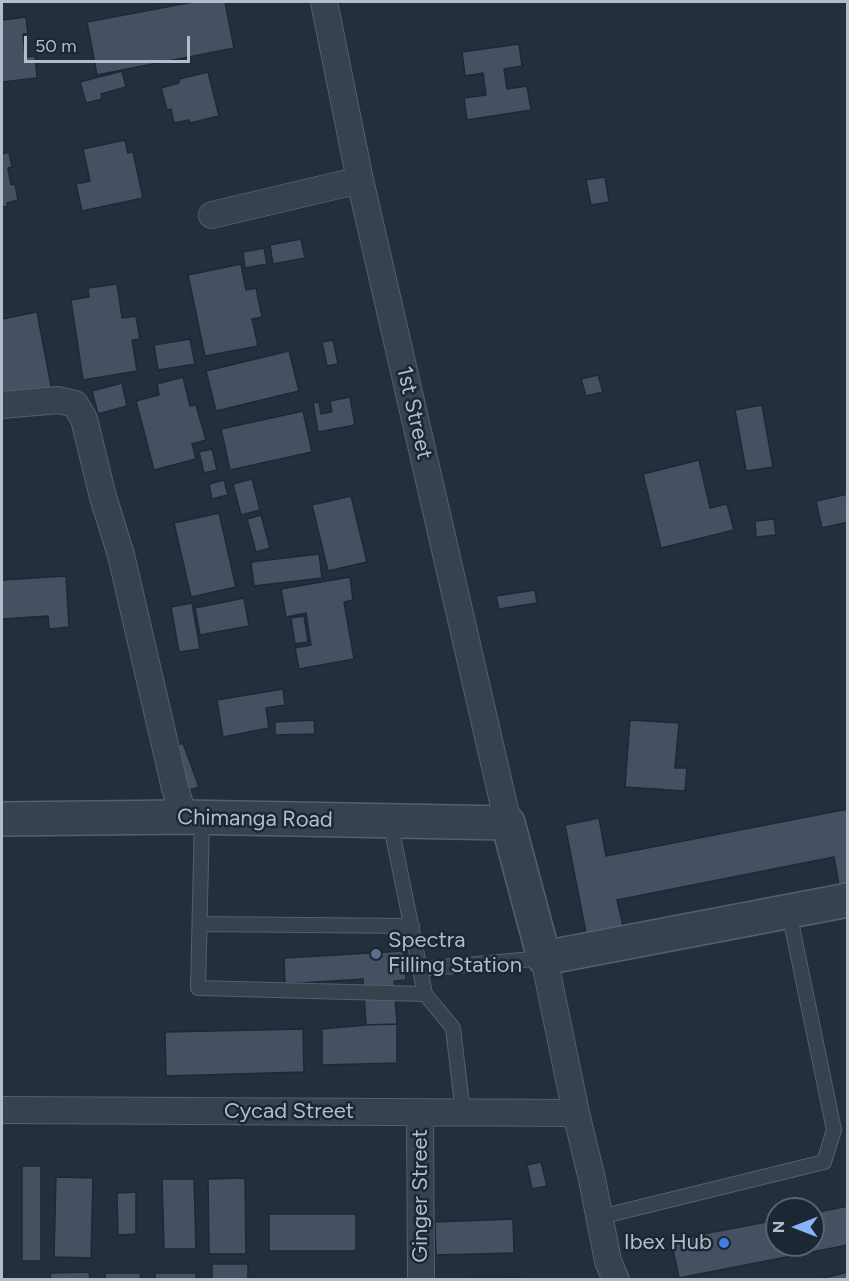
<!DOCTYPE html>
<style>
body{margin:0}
#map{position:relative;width:849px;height:1281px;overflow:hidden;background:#242f3e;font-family:Figtree,sans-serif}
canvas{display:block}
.frame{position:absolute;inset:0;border:3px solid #b4bcc9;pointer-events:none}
.north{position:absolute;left:765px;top:1197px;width:60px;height:60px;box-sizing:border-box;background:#1d2633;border:2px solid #59626f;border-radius:50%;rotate:270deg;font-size:16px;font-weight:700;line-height:24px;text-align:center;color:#b4bcc9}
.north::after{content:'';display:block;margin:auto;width:21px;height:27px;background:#8ab4f8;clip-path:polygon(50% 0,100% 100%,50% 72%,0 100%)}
.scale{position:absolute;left:24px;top:36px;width:166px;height:27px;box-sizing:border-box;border:3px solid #b4bcc9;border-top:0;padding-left:8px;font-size:18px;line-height:21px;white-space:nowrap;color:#b4bcc9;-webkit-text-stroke:4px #1d2633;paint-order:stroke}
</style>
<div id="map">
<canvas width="849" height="1281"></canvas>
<div class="frame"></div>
<div class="north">N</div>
<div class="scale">50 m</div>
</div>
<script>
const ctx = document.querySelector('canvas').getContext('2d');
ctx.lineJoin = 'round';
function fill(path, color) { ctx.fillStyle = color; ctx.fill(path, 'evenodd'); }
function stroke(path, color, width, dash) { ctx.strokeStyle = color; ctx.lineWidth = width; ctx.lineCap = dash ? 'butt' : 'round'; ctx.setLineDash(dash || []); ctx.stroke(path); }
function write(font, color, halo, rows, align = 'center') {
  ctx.font = font + ' Figtree,sans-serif'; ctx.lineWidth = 5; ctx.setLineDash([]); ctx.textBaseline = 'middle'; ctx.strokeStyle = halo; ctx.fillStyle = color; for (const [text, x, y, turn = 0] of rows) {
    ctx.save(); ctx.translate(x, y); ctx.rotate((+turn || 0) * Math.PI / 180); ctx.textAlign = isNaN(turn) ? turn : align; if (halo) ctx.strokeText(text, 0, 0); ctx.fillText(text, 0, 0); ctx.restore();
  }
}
const building = new Path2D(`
 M193,2h32l9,46 -137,27 -10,-53z
 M26,17l2,17h-5l2,23 10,-1 2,22 -35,4v-62z
 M519,44l3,22 -18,3 3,20 20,-3 4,24 -64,10 -3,-22 22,-3 -3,-22 -18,3 -3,-24z
 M122,71l4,16 -25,7 1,5 -16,4 -6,-21z
 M208,72l11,44 -29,7 -1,-3 -15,3 -3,-14 -4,1 -6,-22 18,-5v-4z
 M125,140l3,13 5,-1 10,46 -61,13 -6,-27 14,-3 -7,-32z
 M9,152l3,15 -4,1 3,17 4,-1 3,16 -11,3 1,3 -6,1v-53z
 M605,177l4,25 -18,3 -5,-25z
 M301,239l4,19 -32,6 -3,-19z
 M264,248l3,16 -22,4 -2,-16z
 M241,264l5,26 10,-2 6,29 -10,2 6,27 -53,10 -17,-81z
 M117,284l5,34 14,-2 4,23 -8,1 5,31 -54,9 -12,-80 18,-3 -1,-9z
 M37,312l15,79 -50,9v-81z
 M190,339l5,25 -37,6 -4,-25z
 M333,340l5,24 -11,2 -5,-24z
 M289,351l10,40 -83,20 -10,-40z
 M598,375l5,17 -17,4 -5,-17z
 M183,377l7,29 6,-1 10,35 -14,4 4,15 -42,11 -18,-69 23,-6 -2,-11z
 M122,383l5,23 -29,8 -6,-23z
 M350,397l5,28 -37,7 -5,-29 6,-1 2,12 11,-2 -2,-11z
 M762,405l11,62 -27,4 -11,-61z
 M303,411l9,41 -82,18 -9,-41z
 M212,449l5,21 -13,3 -5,-21z
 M699,460l11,48 17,-4 7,26 -73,18 -18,-74z
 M252,479l8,31 -19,5 -8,-31z
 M224,480l4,15 -16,4 -3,-15z
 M848,494v28l-26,6 -6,-27z
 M351,496l16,66 -39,9 -16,-66z
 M219,513l17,74 -45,10 -17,-74z
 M261,515l9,33 -14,4 -9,-33z
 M774,519l2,16 -20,2 -1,-16z
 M319,554l3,24 -68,8 -3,-24z
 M66,576l3,51 -20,2 -1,-13 -46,3v-39z
 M350,577l3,23 -9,2 10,57 -55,10 -4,-21 16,-3 -5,-32 -20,4 -5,-28z
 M535,590l2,13 -38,6 -3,-13z
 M244,598l5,28 -49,9 -5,-27z
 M192,603l8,46 -21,3 -8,-45z
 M304,616l4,26 -13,2 -4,-26z
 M283,689l2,16 -19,3 3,20 -46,9 -6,-37z
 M314,720l1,14 -40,1v-13z
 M630,720l49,3 -4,45h12l-2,23 -60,-4z
 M183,743l16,44 -15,5 -16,-43z
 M848,809v74l-9,2 -5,-28 -217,43 6,26 -37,7 -21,-108 34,-7 7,38z
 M404,951l2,29 -12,1 3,43 -31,1 -3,-46 -78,5 -1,-26z
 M397,1024v39l-75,2v-36l44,-4z
 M303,1029l1,43 -138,4 -1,-44z
 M541,1162l6,24 -15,3 -5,-24z
 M22,1166h19v95h-19z
 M56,1177l37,1 -2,80 -37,-1z
 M245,1178l1,76h-37l-1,-75z
 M162,1179h32l2,70h-32z
 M136,1192v42l-18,1 -1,-42z
 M848,1206v39l-169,33 -8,-38 106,-20v25h36v-32z
 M269,1214h87v37h-87z
 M513,1219l1,34 -78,2 -1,-33z
 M212,1264h36v16h-36z
 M89,1272l1,8h-39l-1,-7z
 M848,1272v8h-24v-2z
 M105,1273h35l1,7h-36z
 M155,1273h41v7h-41z
 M520,1277l1,3h-67v-1z`);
fill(building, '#455162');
stroke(building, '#1f2835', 1.5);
const service = new Path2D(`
 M202,818l-4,170 227,6 -35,-173
 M200,924l212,2
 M420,969l124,-11
 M425,994l28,34 10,85
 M600,1217l224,-55 10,-32 -45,-218`);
const minor = new Path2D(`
 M324,2l36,178 148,643
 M212,215l148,-35
 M2,405l57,-5 16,4 9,15 19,78 18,58 54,233 9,29
 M544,958l32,155 16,66 16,82 8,19
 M2,1110l574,3
 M420,1113l1,167`);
const tertiary = new Path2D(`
 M2,819l182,-2 324,6 36,135 304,-58`);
stroke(service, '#565f6c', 16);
stroke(minor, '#565f6c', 28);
stroke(tertiary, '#565f6c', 36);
stroke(service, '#38414e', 14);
stroke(minor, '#38414e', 26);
stroke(tertiary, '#38414e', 33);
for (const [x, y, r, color] of [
 [376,954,6,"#5c6f8a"],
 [724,1243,6,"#3f7fe0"]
]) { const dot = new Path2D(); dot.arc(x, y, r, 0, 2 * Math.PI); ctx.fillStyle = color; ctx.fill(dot); stroke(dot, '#1d2633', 2); }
write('22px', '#b4bcc9', '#1d2633', [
 ["1st Street",414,413,77],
 ["Chimanga Road",255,819,1],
 ["Cycad Street",289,1112],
 ["Ginger Street",421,1196,-90]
]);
write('22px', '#b4bcc9', '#1d2633', [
 ["Spectra",388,941],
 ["Filling Station",388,966],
 ["Ibex Hub",712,1243,"right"]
], 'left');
</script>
